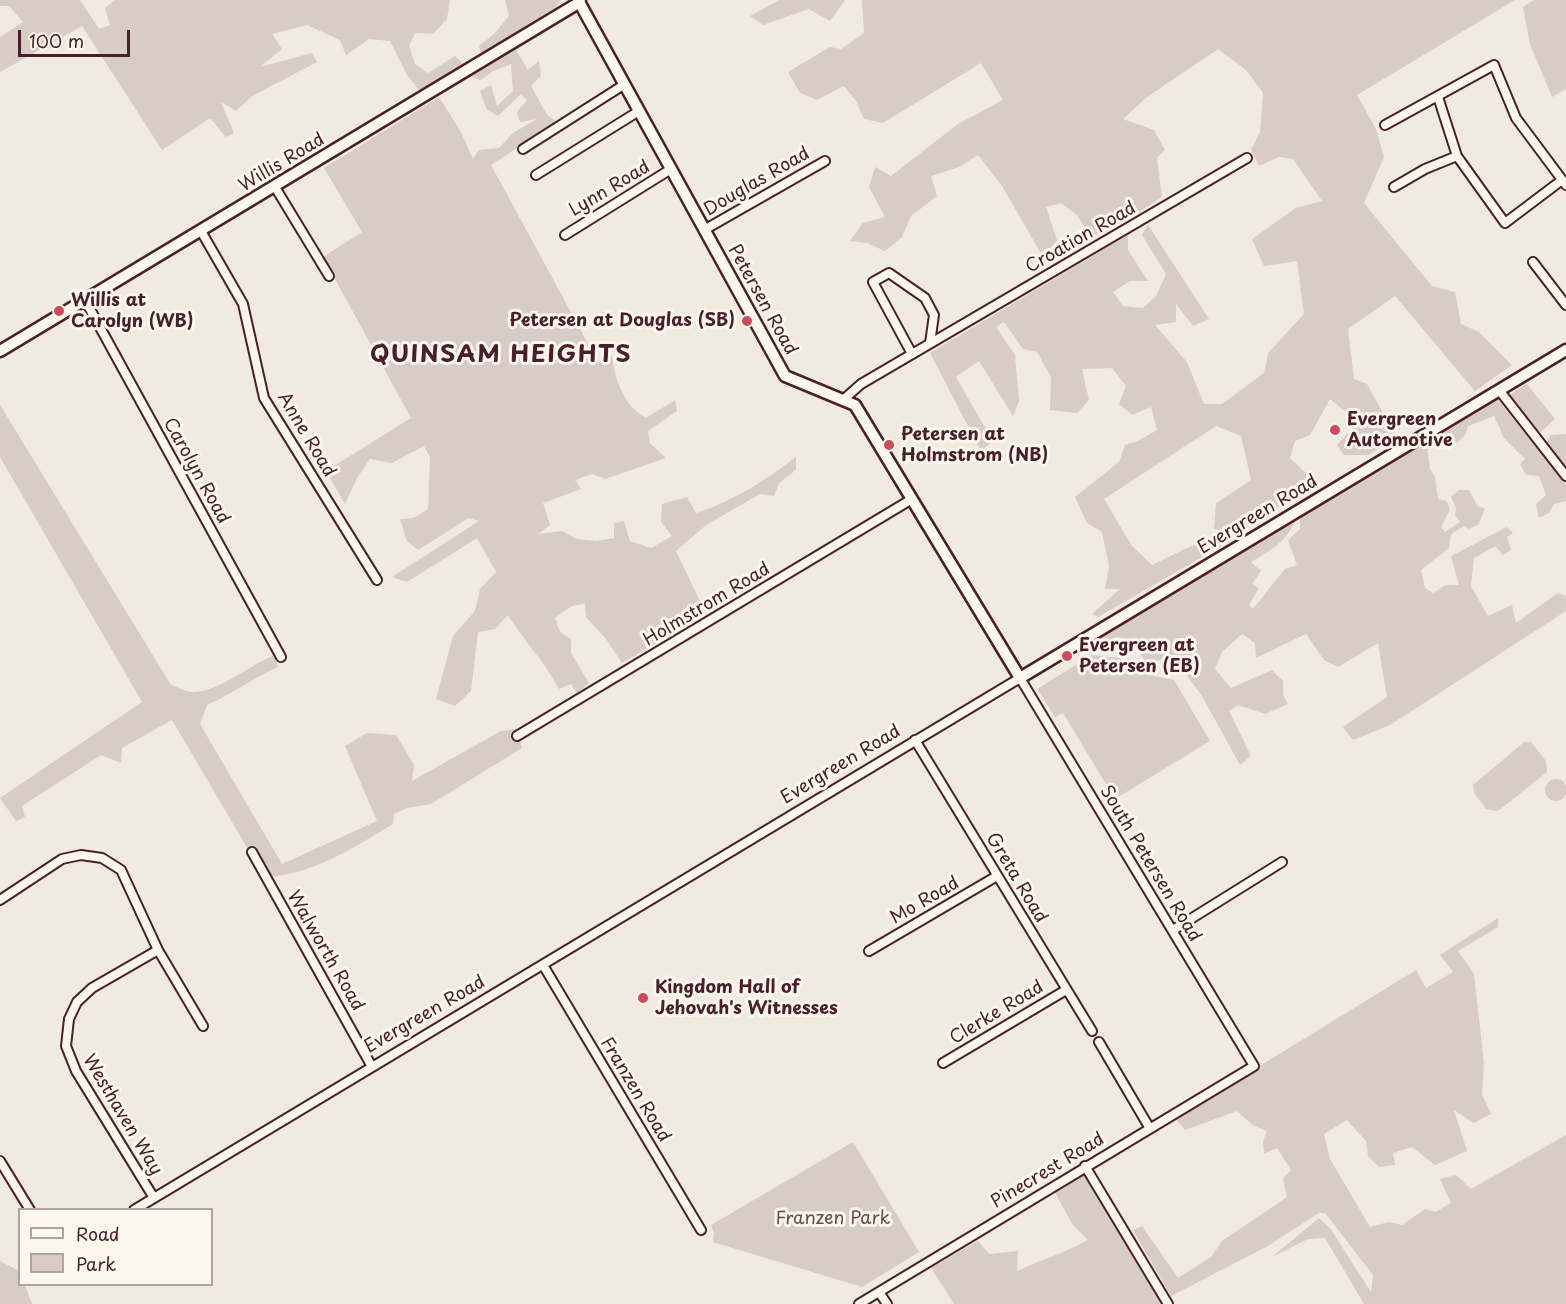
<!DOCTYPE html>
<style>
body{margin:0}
#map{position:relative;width:1566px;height:1304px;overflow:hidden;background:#f0eae0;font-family:"Playpen Sans",sans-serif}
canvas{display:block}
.legend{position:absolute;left:18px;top:1208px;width:195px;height:78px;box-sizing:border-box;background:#fbf7ec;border:2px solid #b4a19f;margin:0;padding:8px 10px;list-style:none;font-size:18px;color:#4a1f2b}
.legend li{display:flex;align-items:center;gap:12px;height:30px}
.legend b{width:30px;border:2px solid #b4a19f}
.scale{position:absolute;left:18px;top:30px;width:112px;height:27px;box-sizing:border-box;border:3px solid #4a1f2b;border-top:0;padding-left:8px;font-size:18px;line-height:21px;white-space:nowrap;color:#4a1f2b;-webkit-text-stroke:4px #fbf7ec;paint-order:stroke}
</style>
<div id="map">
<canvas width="1566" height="1304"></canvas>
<ul class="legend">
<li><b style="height:8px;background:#fbf7ec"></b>Road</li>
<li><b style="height:16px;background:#d8ccc6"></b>Park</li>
</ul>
<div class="scale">100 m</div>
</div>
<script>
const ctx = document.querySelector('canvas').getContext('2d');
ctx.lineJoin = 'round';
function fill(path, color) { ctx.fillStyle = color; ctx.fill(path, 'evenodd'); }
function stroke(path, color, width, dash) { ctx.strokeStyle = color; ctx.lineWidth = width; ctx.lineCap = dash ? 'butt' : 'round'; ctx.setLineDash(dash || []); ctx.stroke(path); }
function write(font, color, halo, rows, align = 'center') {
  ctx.font = font + ' "Playpen Sans",sans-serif'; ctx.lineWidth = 6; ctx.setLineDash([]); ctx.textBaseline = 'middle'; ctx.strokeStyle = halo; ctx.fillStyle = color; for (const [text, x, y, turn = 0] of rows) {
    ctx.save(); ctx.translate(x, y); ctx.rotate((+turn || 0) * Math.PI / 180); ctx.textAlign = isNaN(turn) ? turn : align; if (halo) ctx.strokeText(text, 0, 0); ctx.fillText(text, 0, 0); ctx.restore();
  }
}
fill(new Path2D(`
 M0,0h80l19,29 11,-4 -5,-17 10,-8h335l-3,19 -14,15 -18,-1 -6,13 6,18 13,9 27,-17 9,8 -44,27 -13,-16 -17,-34 -21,-2 -23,16 -6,-15 -33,-15 -35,9 10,15 -22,18 52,-14 5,9 -65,34 -16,15 -15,-9 13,31 -8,4 -16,-19 -48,32 -80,-124 -82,46v-35l23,-15 -14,-16h-9z
 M505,0h56l-4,6 -76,48 -2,-8 16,-13 14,-17z
 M779,0h66l-15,21 -21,-12 -46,16 -13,-9z
 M862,0h653l-158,95 19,34 8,28 -20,46 68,83 23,6 6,32 18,8 33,33 -37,26 -80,-95 -47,33 6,50 13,5 30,54 -29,17h-24l-7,-10 21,-23 -28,-23 -20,36 -15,6 -5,17 27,26 -85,52 -18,-7 2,-26 35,-23 -10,-44 -25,-10 -112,73 28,47 20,19 37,-18 25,-8 9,6 -125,72 -6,-3 28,-25h-15l4,-23 -7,-34 -15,-9 -12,-26 44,-35 6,-17 13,-4 19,-11 -6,-23 -19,8 -13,-11 7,-18 -14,-18 -30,1 7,31 -12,13 -27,-3 1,-33 -14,-25 -14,-3 -19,-27 -8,5 19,28 4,46 -6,15 -34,-55 -23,16 28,49 17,8 -20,17 -51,-98 198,-118v15l20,31h-18l-17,11 10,14 20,2 13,-12 10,-22 -24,-39 6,-10 61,94 -16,7 -17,-22v18l-21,3 32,37 17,42h18l42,-31 4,-20 36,-39 -7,-53 -33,5 -12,-27 44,-31 26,-7 -29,-42 -14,-2 -20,9 -8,-16 9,-18 3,-39 -17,-23 -28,-21 -71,48 -24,22 31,11 11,20 -8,8 5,39 -40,26 -22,8 -8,8 -15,-24 -16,-12 -15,4 11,33 -14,17 -41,-71 -24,-31 -19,12 -28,9 6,20 -26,20 -9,21 -17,14 -18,-8 -17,-2 13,-18 22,-6 -16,-30 6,-20 16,9 67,-52 45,-24 -22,-37 -98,60 -19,-4 -8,-18 -12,-15 -27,14 -17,-7 -12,-21 42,-25 11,2 23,-16z
 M1534,0h32v89l-14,8 -22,-53 -7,-37z
 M516,50l12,20 11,-9 2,15 -10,10 16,29 10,7 -66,43 107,197 14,-6c3,24 12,50 34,62l29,-18 2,11 -29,20 2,12 16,15 -61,21 -13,-5 -17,6 6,9 -38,14 7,22 -12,9 24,-3 15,8 19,2 18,-3v-15l10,-2 6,20 21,7 21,-12 -11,-14 1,-18 25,-7 9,16c37,-12 69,-32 100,-56v13l-17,13 -5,13 -14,-2 -54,31 -30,26 30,63 -84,49 -16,-24 -20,-22 -1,-14 -15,4 -15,11 5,14 11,7v14l18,30 -12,10 -6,-9 -12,5c-14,-27 -35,-48 -51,-74l-13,14 -17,3 -7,59 -16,15 -19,-7 17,-63 22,-25 5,-22 16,-17 -19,-34 -70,44 -15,-5 87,-56 -10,-3 -51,32 -11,-9 -7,-22 14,-1 14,-9 2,-52 -6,-11 -32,17 -22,-4 -13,19 -12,26 -19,-33 85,-53 -88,-161 39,-25 -38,-64 115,-71 22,35 12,27 6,-9 20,-2 14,-15 24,-14 -17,3 -3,-10 10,-12 -6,-6 -23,22 -11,-6 -7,-19 11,-6 6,21 16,-15 -2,-27 -18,7 -12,9 -11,-3z
 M1526,383l29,36 -15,14 -30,-38z
 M1495,396l71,89v16l-12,3 -5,9 -10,5 -3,-14 10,-9 -7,-19 -13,-1 -6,-11 5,-5 -21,-21 -10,-22 -26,10 -3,9 -8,8 -10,-10 -20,13 3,23 5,8 3,22 9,2 3,9 -9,17 4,5 15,-10 -5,-7 1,-7 -5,-11 8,-7h10l9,17 7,1 -6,16 -10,5 -5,-3 -13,8 -2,14 -28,22 4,18 8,5 13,-8h13l-8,-29 56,-29 6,6 -6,4 4,13 -8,5 -8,-9 -21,12 -3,28 17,30 24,-11 4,18 42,-30 8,3v15l-176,114 -37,15 -10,-13 44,-30 -9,-54 -40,24 -14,-7 -18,-26 -50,24 -1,-15 -13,-9 -20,18 -7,17 16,19 41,-18 11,11v14l5,9 -23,10 -27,-9 -9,6 22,45 -11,9 -38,-69 -20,-27h-10l-9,-9 -17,3 -15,-24 -15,-2 -15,11h-14l7,-11 202,-119c-7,22 -26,33 -45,44l10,9 -9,13 7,4 -10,17 4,4 32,-40 12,-4 -9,-25 12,-11v-15z
 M0,405l171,280c7,2 16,8 23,7 25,0 57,-28 81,-37l3,12c-25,11 -46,27 -71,38l-7,19 82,140 95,-43 -32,-75 22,-13 29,2 18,30 -2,16 89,-50 16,-2 5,19 -91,56 -24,4 -13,6 -1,10c-40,24 -76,48 -123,53l-18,-21 -80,-136 -50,28 -1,15 -20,-8 -79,51 3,11 -9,4 -16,-23 142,-96 -142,-245z
 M1566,434v33l-20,-24 5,-8z
 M1092,655l37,4 11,14 34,7 36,61 -95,58 -52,-86 -8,4 -18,-28z
 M1524,742h7l15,19 1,11 -49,39 -12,-2 -12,-16 -1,-8z
 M1545 790a11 11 0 1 1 22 0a11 11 0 1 1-22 0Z
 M1498,918v9l-40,24 16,23 10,89 -2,31 9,20 -17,9 -20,-13 13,41 -32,14 -23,-18 -19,6 2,12 -16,2 -11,-11 -2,-15 -19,-21 -23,14 6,25 40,68 19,-5 13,3 23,-16 10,3 16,-9 -11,-24 16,-4 15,14 95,-54v169h-202l-39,-66 -17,1 -36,18 47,-39 11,10 41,64 2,-17 -48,-62h-6l-51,33 -97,50 -38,-66 9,-4 36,52 33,-21 11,-16 65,-44 -4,-19 8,-8 -14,-22 -13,6 -1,-13 4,-10 -13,-5 -17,-15 -52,19 -10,-12 241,-148 10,18 27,-16 -13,-17z
 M853,1142l66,110 -57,35 -149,-45 1,-9 -3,-8z
 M1085,1173l76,131h-207l-23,-36 47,-27 11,13 29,-3 -1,20c24,-11 48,-18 71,-31l-15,-15 -19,-34z
 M0,1261l19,10 1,13 5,1 7,19h-32z`), '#d8ccc6');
const minor = new Path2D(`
 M1438,97l19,59 48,67 57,-43
 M1385,125l109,-60 22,53 50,67
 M523,149l102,-65
 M536,175l103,-64
 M275,187l54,89
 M1394,187l31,-18 32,-13
 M704,230l121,-69
 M201,231l42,73 21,94 113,182
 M565,235l106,-66
 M1533,262l33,43
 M85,300l196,357
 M912,354l-39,-72 16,-9 36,25 9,17 -4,28
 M1499,390l67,86
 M843,400l18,-16 386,-226
 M517,736l395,-237
 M915,740l177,291
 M252,852l119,213
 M0,900l62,-41 19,-4 21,3 19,12 37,80 45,76
 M1173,930l109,-68
 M869,951l128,-75
 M543,965l158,265
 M1099,1042l50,85
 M943,1063l123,-73
 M0,1161l30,49
 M1085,1166l83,138
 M154,1198l-78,-127 -10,-25 3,-27 8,-17 15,-14 66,-38
 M134,1210l886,-532 234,388 -395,238
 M879,1292l8,12`);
const tertiary = new Path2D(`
 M578,0l207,376 70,29 165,273 546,-328
 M0,351l580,-349`);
stroke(minor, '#4a1f2b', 12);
stroke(tertiary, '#4a1f2b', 15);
stroke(minor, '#fbf7ec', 8);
stroke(tertiary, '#fbf7ec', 10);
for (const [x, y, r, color] of [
 [59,311,6,"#d1495b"],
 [747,321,6,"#d1495b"],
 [1335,430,6,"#d1495b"],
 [889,445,6,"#d1495b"],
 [1067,656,6,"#d1495b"],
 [643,998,6,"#d1495b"]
]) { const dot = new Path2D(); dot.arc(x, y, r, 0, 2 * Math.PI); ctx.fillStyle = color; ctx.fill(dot); stroke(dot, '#fbf7ec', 2); }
write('18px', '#4a1f2b', '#fbf7ec', [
 ["Willis Road",282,163,-31],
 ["Douglas Road",757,182,-30],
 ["Lynn Road",610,189,-31],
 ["Croation Road",1081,238,-30],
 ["Petersen Road",762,300,61],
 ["Anne Road",306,435,59],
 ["Carolyn Road",196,471,61],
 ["Evergreen Road",1258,515,-31],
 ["Holmstrom Road",707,605,-31],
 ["Evergreen Road",841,765,-31],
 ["South Petersen Road",1150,864,59],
 ["Greta Road",1016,878,59],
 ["Mo Road",925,901,-30],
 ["Walworth Road",325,951,60],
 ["Clerke Road",997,1013,-31],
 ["Evergreen Road",425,1015,-30],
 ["Franzen Road",635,1090,59],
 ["Westhaven Way",122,1115,59],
 ["Pinecrest Road",1048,1171,-31]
]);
write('bold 18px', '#4a1f2b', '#fbf7ec', [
 ["Willis at",71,301],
 ["Carolyn (WB)",71,322],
 ["Petersen at Douglas (SB)",735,321,"right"],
 ["Evergreen",1347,420],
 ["Automotive",1347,441],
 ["Petersen at",901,435],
 ["Holmstrom (NB)",901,456],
 ["Evergreen at",1079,646],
 ["Petersen (EB)",1079,667],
 ["Kingdom Hall of",655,988],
 ["Jehovah's Witnesses",655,1009]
], 'left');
write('18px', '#6e4a52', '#fbf7ec', [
 ["Franzen Park",833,1219]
]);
ctx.letterSpacing = '1.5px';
write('bold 24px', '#4a1f2b', '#fbf7ec', [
 ["QUINSAM HEIGHTS",501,355]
]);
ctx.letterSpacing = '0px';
</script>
